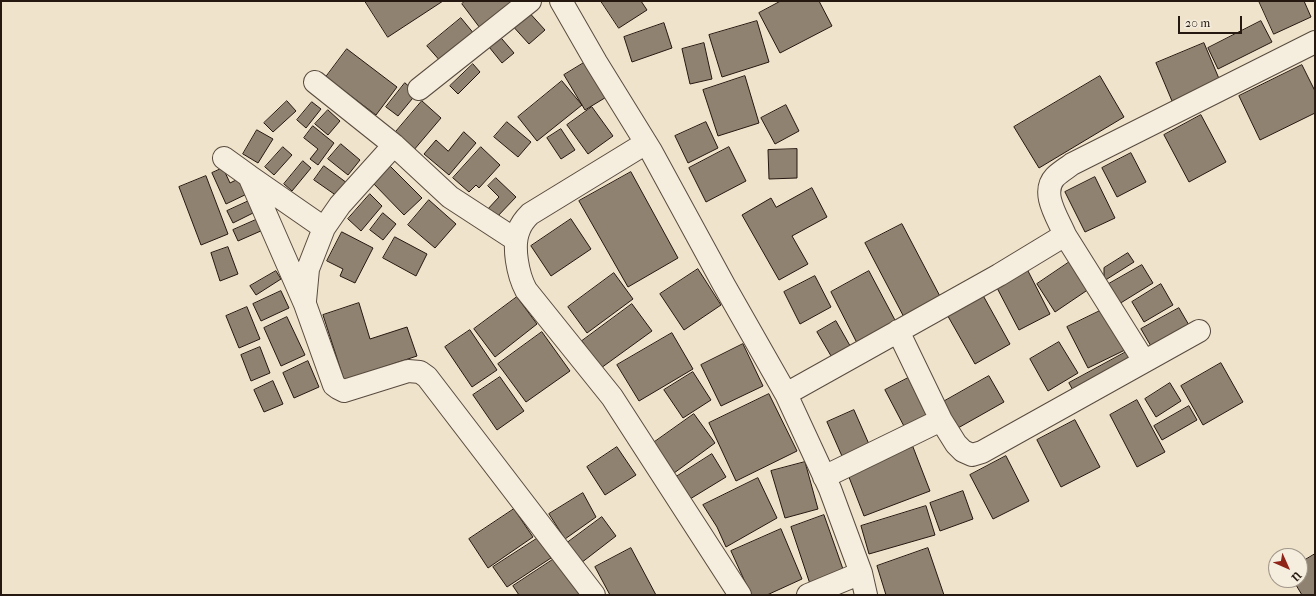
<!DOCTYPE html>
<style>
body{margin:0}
#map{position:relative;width:1316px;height:596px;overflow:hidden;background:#f0e3cb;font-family:"IM FELL French Canon",serif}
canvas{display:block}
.frame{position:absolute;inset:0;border:2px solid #251810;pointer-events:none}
.north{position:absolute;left:1268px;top:548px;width:40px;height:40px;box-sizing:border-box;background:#f5eddd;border:1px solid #a2988b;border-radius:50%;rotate:135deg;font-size:11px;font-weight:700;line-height:16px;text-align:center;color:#251810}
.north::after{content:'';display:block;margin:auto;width:14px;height:18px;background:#8f2418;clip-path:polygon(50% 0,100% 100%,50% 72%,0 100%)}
.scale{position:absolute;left:1178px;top:16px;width:64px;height:18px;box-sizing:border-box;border:2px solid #251810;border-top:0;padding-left:5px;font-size:12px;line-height:14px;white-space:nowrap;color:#251810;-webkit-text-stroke:3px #f5eddd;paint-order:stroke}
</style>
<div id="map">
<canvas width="1316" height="596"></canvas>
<div class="frame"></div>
<div class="north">U</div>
<div class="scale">20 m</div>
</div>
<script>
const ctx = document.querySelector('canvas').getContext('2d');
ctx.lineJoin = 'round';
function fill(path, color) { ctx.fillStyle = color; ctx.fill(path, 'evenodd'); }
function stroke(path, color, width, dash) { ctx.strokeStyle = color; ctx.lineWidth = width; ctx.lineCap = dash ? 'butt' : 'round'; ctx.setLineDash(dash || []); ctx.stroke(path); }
const building = new Path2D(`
 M365,1h78l-55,36z
 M465,1h51l-36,27 -18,-24z
 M601,1h40l6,9 -28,18z
 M781,1h38l13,25 -52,27 -21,-40z
 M1259,1h45l7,16 -37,17z
 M526,9l19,21 -16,14 -19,-21z
 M461,18l14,17 -33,28 -15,-17z
 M757,21l12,41 -47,15 -13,-42z
 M1261,21l11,21 -54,27 -10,-21z
 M664,23l8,25 -40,14 -8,-25z
 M496,32l18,21 -12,10 -17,-21z
 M704,43l8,36 -22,5 -8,-35z
 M1204,43l16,38 -48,20 -16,-38z
 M347,49l50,38 -21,28 -50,-38z
 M587,61l21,35 -23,14 -21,-35z
 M473,64l7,8 -22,22 -8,-8z
 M1302,65l13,26v22l-55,27 -21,-44z
 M745,76l14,47 -41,13 -15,-46z
 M1100,76l24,41 -85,51 -25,-41z
 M562,81l20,24 -45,36 -19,-24z
 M405,83l12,10 -19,23 -12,-9z
 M287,101l9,10 -23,21 -9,-9z
 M422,101l19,17 -28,33 -19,-17z
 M312,102l9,7 -15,19 -9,-8z
 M786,105l13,26 -24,13 -14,-26z
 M592,107l21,29 -25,18 -21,-29z
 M328,110l12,11 -12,14 -13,-11z
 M1201,115l25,47 -37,20 -25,-47z
 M507,122l24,20 -13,15 -24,-20z
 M706,122l12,26 -30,15 -13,-27z
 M313,126l21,17 -16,22 -8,-6 8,-10 -14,-11z
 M561,129l14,21 -14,9 -14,-21z
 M257,130l16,9 -15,24 -15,-9z
 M464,132l12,11 -27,32 -25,-21 12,-14 12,11z
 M341,144l19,16 -12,15 -20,-16z
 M283,147l9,8 -18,20 -9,-8z
 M481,147l19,18 -21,23 -3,-3 -7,7 -16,-14z
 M729,147l17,34 -40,21 -17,-34z
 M797,149v29l-28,1 -1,-29z
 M1131,153l15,29 -29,15 -15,-29z
 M303,161l8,7 -19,23 -8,-7z
 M389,165l33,33 -18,17 -32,-33z
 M324,166l23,17 -10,13 -23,-16z
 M223,168l7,15 14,-7 7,16 -25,12 -14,-31z
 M631,172l47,86 -50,29 -49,-86z
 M206,176l22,58 -27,11 -22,-58z
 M1095,177l20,41 -30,14 -20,-40z
 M496,178l20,19 -21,22 -9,-8 13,-14 -11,-11z
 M812,188l15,29 -35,19 16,28 -29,16 -37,-65 29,-17 5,9z
 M370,194l12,12 -21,25 -13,-12z
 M251,200l6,11 -24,12 -6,-12z
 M429,200l27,24 -21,24 -27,-23z
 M383,213l13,11 -13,16 -13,-10z
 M258,219l5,11 -25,11 -5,-11z
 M571,219l20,30 -40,27 -20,-30z
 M902,224l41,78 -37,19 -41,-78z
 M342,232l31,16 -18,35 -15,-7 3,-7 -16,-8z
 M395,237l32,17 -11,22 -33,-18z
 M228,247l10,27 -18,7 -9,-28z
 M1128,253l6,9 -30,19v-13z
 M1071,261l18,28 -34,23 -18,-28z
 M1142,265l11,18 -34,21 -12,-19z
 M698,269l23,36 -37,25 -24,-36z
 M1027,269l23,45 -31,16 -23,-44z
 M276,271l5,8 -25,16 -6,-9z
 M869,271l27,51 -39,21 -26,-51z
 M614,273l19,26 -46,34 -19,-26z
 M815,276l16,31 -31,17 -16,-32z
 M1161,284l12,21 -29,17 -12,-20z
 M980,290l30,54 -35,20 -30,-53z
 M281,291l8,17 -28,13 -8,-17z
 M517,297l20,27 -42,33 -21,-28z
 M359,303l11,36 37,-12 10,29 -73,24 -21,-65z
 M632,304l20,27 -51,37 -19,-27z
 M247,307l13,32 -21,9 -13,-32z
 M1179,308l14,24 -38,21 -14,-24z
 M1104,309l21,41 -37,18 -21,-41z
 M287,317l18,38 -24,11 -17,-38z
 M836,321l17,30 -19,10 -17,-29z
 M470,330l27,40 -25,17 -27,-40z
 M542,332l28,39 -44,31 -28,-38z
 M672,333l21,36 -54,32 -22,-36z
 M1059,342l19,31 -30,18 -18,-32z
 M743,344l20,42 -42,20 -20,-41z
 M260,347l10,26 -19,8 -10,-26z
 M1128,351l6,11 -59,32 -6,-11z
 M308,361l11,26 -25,11 -11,-25z
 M1221,363l22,39 -40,23 -22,-39z
 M693,372l18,28 -28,18 -19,-28z
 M912,376l21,40 -27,14 -21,-40z
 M989,376l15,26 -46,26 -15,-26z
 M500,377l24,34 -27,19 -24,-35z
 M273,381l10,23 -19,8 -10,-22z
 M1170,383l11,18 -25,16 -11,-18z
 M769,394l28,57 -61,30 -27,-58z
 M1137,400l28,52 -28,15 -27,-52z
 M1189,406l8,14 -35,20 -8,-14z
 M854,410l18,41 -27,12 -18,-41z
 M694,414l21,29 -45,33 -21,-30z
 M1075,420l25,47 -39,20 -24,-47z
 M617,447l19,28 -31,20 -18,-28z
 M913,447l17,44 -66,25 -17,-44z
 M712,454l14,23 -36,22 -14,-22z
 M1006,456l23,45 -36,18 -23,-44z
 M805,462l13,47 -33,9 -14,-47z
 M758,478l19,40 -51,29 -9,-20 -14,-22z
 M963,491l10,28 -33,12 -10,-28z
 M583,493l13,24 -31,22 -16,-25z
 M926,506l9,29 -66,19 -8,-28z
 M514,509l19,28 -45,31 -19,-29z
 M824,515l20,57 -34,12 -19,-57z
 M602,517l14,19 -35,27 -14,-20z
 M781,529l21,50 -35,16h-16l-20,-44z
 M538,538l13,20 -44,29 -14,-20z
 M631,548l25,47h-46l-15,-28z
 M928,548l16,47h-58l-9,-29z
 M1315,554v41h-13l-9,-15h7v-17z
 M557,557l24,37 -1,1h-61l-6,-9z`);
fill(building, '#8f8271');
stroke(building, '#251810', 1);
const minor = new Path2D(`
 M561,1l35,61 55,89 73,134 62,109 44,95 31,84 5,22
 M419,89l111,-88
 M646,143l-116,71c-5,5 -9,10 -11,16 -7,16 -1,45 7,60l86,107 128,198
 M394,145l56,52 66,43
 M224,158l25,18 56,128 29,81 4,3 6,3 64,-20 12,1 7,5 167,218
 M249,176l75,52
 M1065,235l79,126
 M305,301l3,-32 16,-41 16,-23 54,-60 -79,-63
 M898,331l43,89 15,24 7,7 9,4 10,-3 217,-121
 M786,394l213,-119 66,-40c-7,-17 -25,-42 -10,-58 5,-5 12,-9 17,-13l243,-122
 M824,477l117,-57
 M808,595l53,-22`);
stroke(minor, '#584b3f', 24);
stroke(minor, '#f5eddd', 22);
</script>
